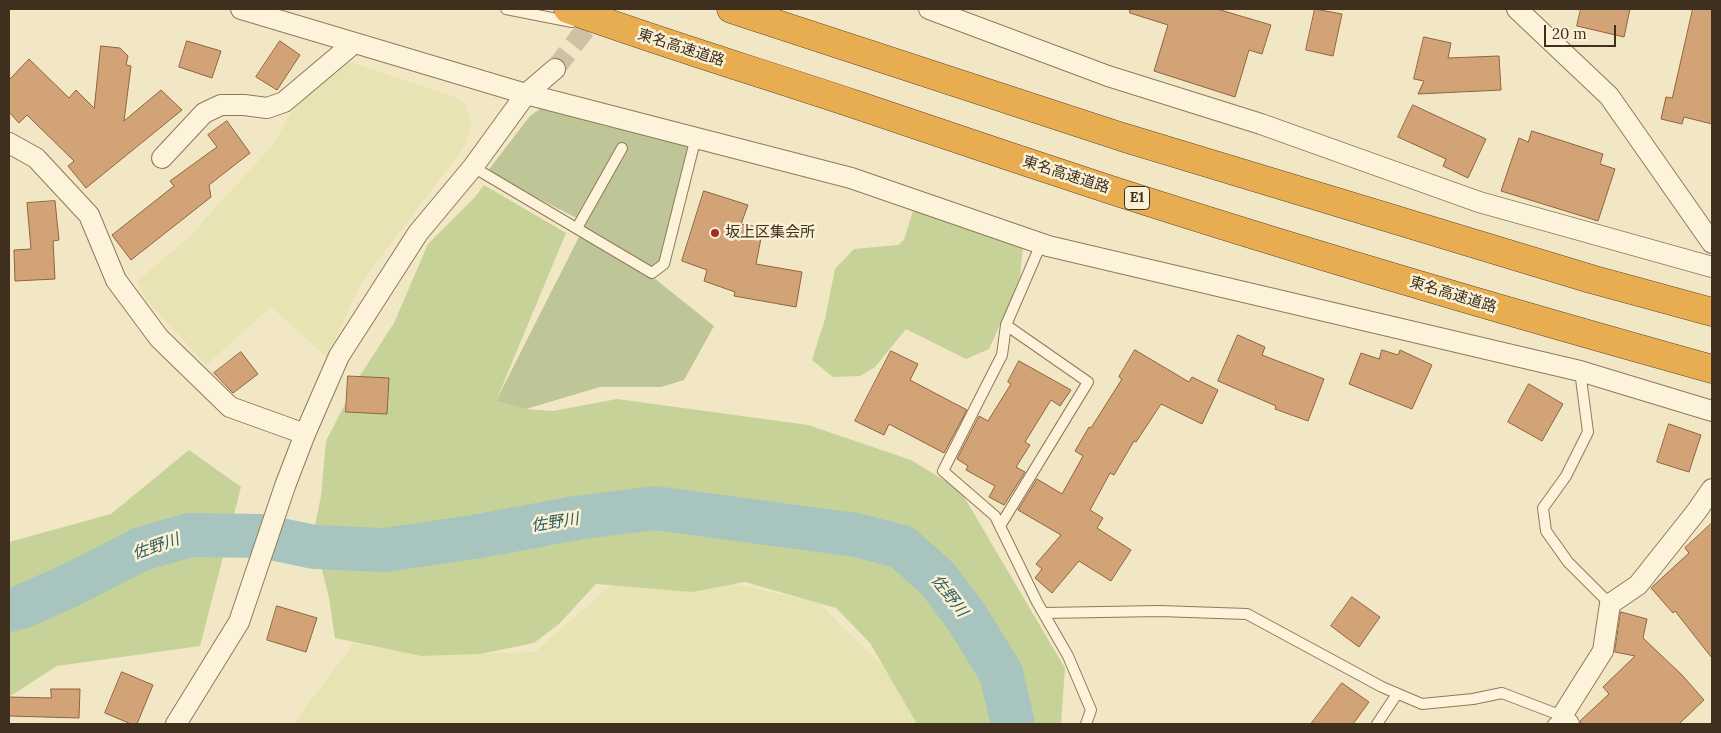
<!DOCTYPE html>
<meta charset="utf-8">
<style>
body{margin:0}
#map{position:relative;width:1721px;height:733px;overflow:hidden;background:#f2e7c5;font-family:Lora,serif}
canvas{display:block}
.frame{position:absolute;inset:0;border:10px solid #3e2f1e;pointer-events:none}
.scale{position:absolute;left:1544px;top:25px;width:72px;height:22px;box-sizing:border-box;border:2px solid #3e2f1e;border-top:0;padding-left:6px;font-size:15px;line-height:18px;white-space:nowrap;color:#3e2f1e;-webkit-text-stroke:4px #f9f0d6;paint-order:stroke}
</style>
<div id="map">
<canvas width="1721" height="733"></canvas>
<div class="frame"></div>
<div class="scale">20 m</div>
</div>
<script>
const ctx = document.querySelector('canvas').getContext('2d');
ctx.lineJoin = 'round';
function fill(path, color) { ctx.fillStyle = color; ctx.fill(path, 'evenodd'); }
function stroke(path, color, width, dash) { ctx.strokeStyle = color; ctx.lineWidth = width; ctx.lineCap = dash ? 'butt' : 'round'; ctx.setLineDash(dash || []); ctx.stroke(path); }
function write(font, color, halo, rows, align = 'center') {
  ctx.font = font + ' Lora,"Noto Sans JP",serif'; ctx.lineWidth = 5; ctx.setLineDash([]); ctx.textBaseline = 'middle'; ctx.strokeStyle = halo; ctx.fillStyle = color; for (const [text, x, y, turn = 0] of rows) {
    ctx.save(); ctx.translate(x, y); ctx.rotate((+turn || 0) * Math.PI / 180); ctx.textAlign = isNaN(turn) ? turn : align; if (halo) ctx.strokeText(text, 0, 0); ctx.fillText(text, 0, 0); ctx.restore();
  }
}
fill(new Path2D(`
 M347,61l107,36 12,8 5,16 -4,20 -9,14 -97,128 -34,74 -56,-50 -65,58 -60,-66 -9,-18 50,-42 85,-93 23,-39z
 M734,584l86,19 24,26 75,70 9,25h-635l61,-81 67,13 114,-4 76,-67 60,5z`), '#e8e3b2');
fill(new Path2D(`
 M484,185l82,48 -70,168 30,8 27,2 64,-12 191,26 103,35 49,30 105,178 -4,56h-144l-47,-81 -34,-35 -91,-26 -53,10 -96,-8 -37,40 -25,19 -54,11 -59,2 -86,-18 -6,-40 -16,-64 8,-38 5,-55 33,-64 35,-54 34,-79 47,-47z
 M915,204l108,42 -3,30 -10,27 -21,46 -23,10 -60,-30 -31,38 -15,9 -27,1 -21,-17 13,-41 10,-50 19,-20 44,-4 6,-5z
 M189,450l52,37 -41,159 -143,20 -48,31v-155l102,-28z`), '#c7d298');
fill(new Path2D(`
 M556,108l140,29 -32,127 -10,14 60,48 -30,54 -23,7h-61l-74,22 -30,-8 90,-178 -99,-51 43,-56 10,-7z`), '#bec697');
stroke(new Path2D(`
 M9,610l12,-3 50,-22 70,-36 49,-14 72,1 52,11 70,3 90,-13 102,-19 79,-10 201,27 46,12 36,32 29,39 34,55 12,51`), '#a7c5be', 44);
const building = new Path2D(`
 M1130,9h87l54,16 -9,29 -13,-4 -14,47 -81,-26 14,-46 -38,-12z
 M1315,9l27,5 -9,42 -27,-6z
 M1581,9h49l-6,28 -47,-11z
 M1693,9h19v115l-28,-7 -2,7 -21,-5 5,-22 6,1z
 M1424,37l27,6 -3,15 51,-2 2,34 -83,4 6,-13 -10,-2z
 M187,41l34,10 -9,27 -33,-11z
 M280,41l20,14 -23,35 -21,-13z
 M101,46l19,2 8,8 -2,9 5,1 -7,55 37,-31 21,20 -96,78 -18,-22 6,-5 -47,-46 -8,8 -10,-11v-32l20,-21 40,39 7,-8 18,18z
 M1413,105l73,34 -18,39 -25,-12 3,-7 -48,-22z
 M227,121l23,32 -41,32 2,12 -80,63 -19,-25 62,-49 -4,-5 47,-34 -9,-12z
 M1532,131l71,23 -3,10 15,5 -17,52 -97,-30 18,-53 9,4z
 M704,191l44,14 -7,19 22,4 -7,36 46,8 -6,35 -62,-11 1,-4 -31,-11 3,-11 -25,-9z
 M55,201l4,39 -6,1 2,38 -40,2 -1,-31 17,-1 -4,-46z
 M1238,335l27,12 -3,8 62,24 -16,42 -33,-12 1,-3 -58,-25z
 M1135,350l54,32 3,-5 26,13 -16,34 -41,-20 -25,38 -2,-1 -20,34 -4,-2 -20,37 13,8 -6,10 34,22 -20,31 -32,-20 -27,32 -17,-15 7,-9 -6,-5 25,-29 -43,-25 19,-31 25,15 21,-38 -8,-5 14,-24 2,1 31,-49 -3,-2z
 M1382,350l16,5 2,-5 32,15 -20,44 -63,-25 12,-31 18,6z
 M891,351l27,13 -8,16 57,30 -23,43 -55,-29 -5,11 -29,-14z
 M241,352l17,22 -25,19 -19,-20z
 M1019,361l52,29 -11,16 -9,-6 -26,42 5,3 -14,22 9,5 -21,33 -15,-8 6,-11 -29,-16 2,-4 -11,-7 22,-43 9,5 23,-37 -3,-2z
 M348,376l41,2 -2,36 -41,-2z
 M1529,384l34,20 -21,37 -34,-19z
 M1669,424l32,11 -12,37 -32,-10z
 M1712,523v135l-37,-47 -2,2 -22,-25 38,-35 -4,-5z
 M1352,597l28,20 -21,30 -28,-21z
 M277,606l40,12 -11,34 -39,-12z
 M1621,612l26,7 -4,19 39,37 22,25 -25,24h-98l-1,-3 29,-27 -6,-7 32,-31 -20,-4z
 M122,672l31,13 -16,39h-6l-26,-11z
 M1342,683l27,19 -16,22h-42z
 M51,689h29l-1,29 -70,-2v-19l42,1z`);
fill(building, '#d3a378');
stroke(building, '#90633d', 1);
stroke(new Path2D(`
 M555,69l46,-60`), '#cec2a4', 20, [20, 10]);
const lane = new Path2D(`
 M506,9l66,13
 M473,167l179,106 12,-9 32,-127
 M577,228l45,-80
 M1041,244l-35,81 -4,30 -59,116 52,45 42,86 31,54 23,54 -5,14
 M1580,371l8,61 -22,44 -23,32 3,23 22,31 42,42
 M1000,526l88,-144 -82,-57
 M1044,613l116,-2 87,3 135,73 40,17 51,-5 29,-6 60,23 -9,8
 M1377,724l20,-30`);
const street = new Path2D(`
 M241,9l285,85 325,84 197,68 532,125 132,40
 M929,9l179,67 153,48 218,78 233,65
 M1517,9l92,87 103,147
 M9,143l27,15 53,57 27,65 43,58 71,69 75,27
 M162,158l42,-45 17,-8h23l23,3 17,-6 70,-59
 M176,724l63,-102 46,-136 20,-52 34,-78 79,-123 55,-66 53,-73 29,-25
 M1569,724l-7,-8 41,-65 7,-47 28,-19 58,-73 16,-23`);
const highway = new Path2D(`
 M568,9c94,34 190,63 286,95 86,29 171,58 257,86 199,64 400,123 601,179
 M731,9l391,128 469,142 121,33`);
stroke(lane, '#8f7959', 12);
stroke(street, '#8f7959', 22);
stroke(highway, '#5d462d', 29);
stroke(lane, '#fcf3da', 10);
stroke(street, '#fcf3da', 20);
stroke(highway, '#e7ad50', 28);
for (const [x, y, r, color] of [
 [715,233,5,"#a42a24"]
]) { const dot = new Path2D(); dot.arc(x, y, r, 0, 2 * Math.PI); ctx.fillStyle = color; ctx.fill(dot); stroke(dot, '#f9f0d6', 2); }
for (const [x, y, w] of [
 [1137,198,25]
]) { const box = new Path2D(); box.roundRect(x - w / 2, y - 11.5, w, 23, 4); ctx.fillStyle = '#f9f0d6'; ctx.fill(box); stroke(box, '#3e2f1e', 1); }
write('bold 14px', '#3e2f1e', null, [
 ["E1",1137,198]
]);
write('15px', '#3e2f1e', '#f9f0d6', [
 ["東名高速道路",681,48,18],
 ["東名高速道路",1066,175,18],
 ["東名高速道路",1453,295,17]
]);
write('15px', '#3e2f1e', '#f9f0d6', [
 ["坂上区集会所",725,233]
], 'left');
write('italic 16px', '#2c5f5f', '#f9f0d6', [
 ["佐野川",555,523,-9],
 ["佐野川",156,547,-19],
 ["佐野川",949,596,52]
]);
</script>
